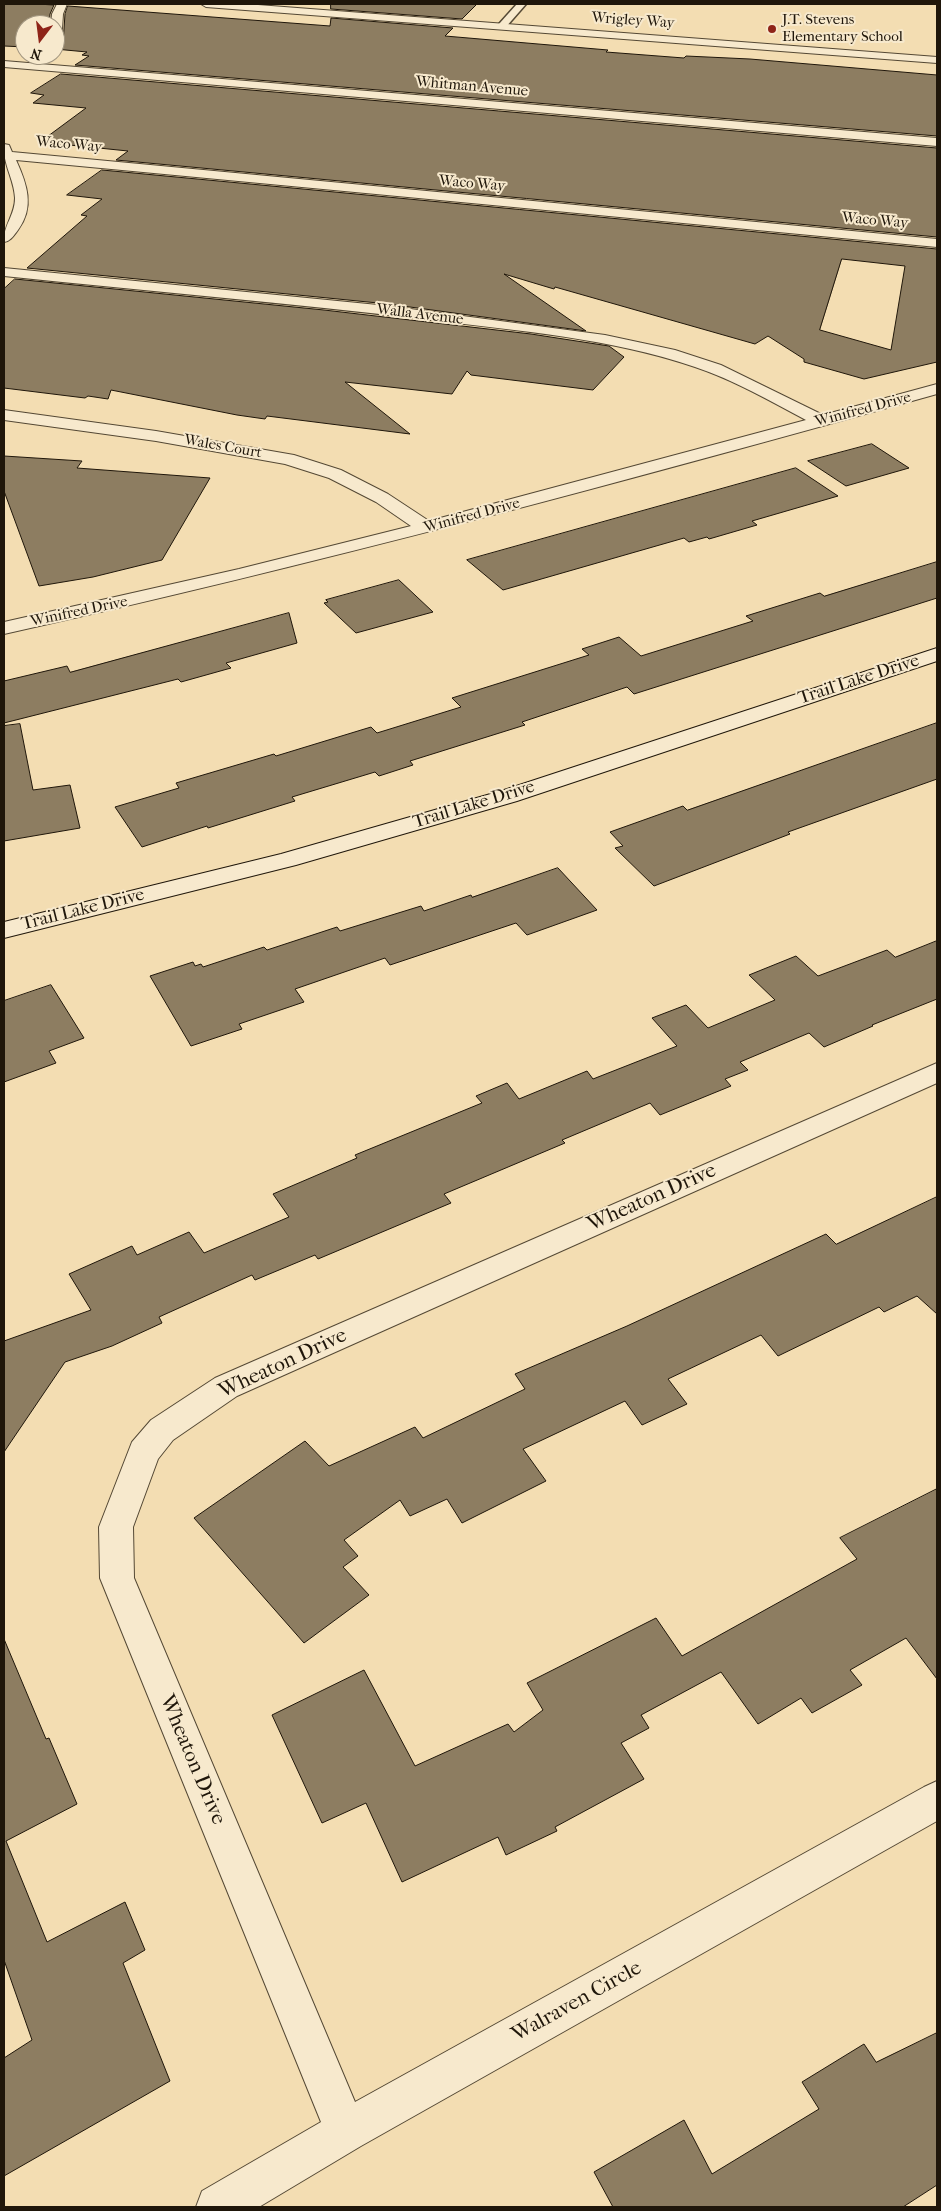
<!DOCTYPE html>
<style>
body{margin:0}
#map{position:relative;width:941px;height:2211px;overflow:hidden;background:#f3ddb2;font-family:"IM FELL French Canon",serif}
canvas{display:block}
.frame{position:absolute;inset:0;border:5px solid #1f160a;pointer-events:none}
.north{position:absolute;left:15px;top:15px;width:50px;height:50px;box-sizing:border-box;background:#f7e9cd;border:1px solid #a1957f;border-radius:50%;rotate:195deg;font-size:14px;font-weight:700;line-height:20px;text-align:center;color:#1f160a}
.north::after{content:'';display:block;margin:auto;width:18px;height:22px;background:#8f2418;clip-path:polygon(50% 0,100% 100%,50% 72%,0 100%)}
</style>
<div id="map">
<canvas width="941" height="2211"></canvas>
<div class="frame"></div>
<div class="north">N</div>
</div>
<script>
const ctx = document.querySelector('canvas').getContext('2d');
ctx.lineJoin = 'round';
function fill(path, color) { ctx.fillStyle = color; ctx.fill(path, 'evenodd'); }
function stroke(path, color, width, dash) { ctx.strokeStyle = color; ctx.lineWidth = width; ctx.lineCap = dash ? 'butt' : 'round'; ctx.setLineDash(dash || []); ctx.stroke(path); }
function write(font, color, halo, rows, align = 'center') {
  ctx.font = font + ' "IM FELL French Canon",serif'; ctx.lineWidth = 4; ctx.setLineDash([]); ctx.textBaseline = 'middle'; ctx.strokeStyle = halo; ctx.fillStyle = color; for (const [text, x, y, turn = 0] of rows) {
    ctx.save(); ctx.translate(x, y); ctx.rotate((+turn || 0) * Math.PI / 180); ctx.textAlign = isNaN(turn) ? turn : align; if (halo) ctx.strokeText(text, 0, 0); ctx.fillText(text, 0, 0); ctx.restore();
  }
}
const building = new Path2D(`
 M4,4h33l17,1 -4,9 -1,11h-24v22l-21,-1z
 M331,4h146l-15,15 -131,-10z
 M68,6l262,20 1,-8 122,10 -8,8 163,14 -2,2 78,6 2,-2 64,3 187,16v61l-862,-71 14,-9 -7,-1 5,-3 -32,-3 8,-5 2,-30z
 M61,74l876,74v89l-821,-77 12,-9 -88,-9 46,-34 -53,-5 11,-8 -13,-2z
 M102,170l835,79v113l-73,17 -60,-17v-3l-36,-23 -13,8 -200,-57 -1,2 -50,-15 82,57 -198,-27 -361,-36 60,-52 -6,-1 21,-16 -35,-4zM842,259l63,7 -14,84 -71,-20z
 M15,279l309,31 207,24 78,12 15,11 -31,33 -122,-15 -4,-4 -15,23 -107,-12 65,52 -143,-18 -2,3 -28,-4 -126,-25 -3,9 -20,-3 -3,2 -81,-10v-99z
 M872,444l37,24 -63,18 -38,-25z
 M4,456l78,5 -5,7 133,10 -48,82 -69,17 -54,9 -35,-95z
 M796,468l42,28 -86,25 5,4 -48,14 -2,-2 -18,5 -5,-4 -181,52 -36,-30z
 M937,562v36l-303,96 -7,-7 -105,35 3,3 -115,36 3,4 -34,11 -4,-4 -83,25 3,4 -87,27 -1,-2 -65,21 -27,-40 64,-19 -3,-5 98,-29 2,2 95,-29 6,6 84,-26 -9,-9 137,-43 -7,-6 37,-12 22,19 112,-35 -7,-5 74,-23 4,3z
 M399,580l34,32 -77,21 -32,-30 4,-1 -2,-2z
 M289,613l8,30 -71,20 5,5 -50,14 -3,-3 -174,44v-42l63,-15 3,6z
 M937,723v56l-149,53 2,2 -136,52 -39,-38 8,-2 -13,-14 73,-26 4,4z
 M20,724l13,66 37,-5 10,43 -76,13v-115z
 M558,868l39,42 -70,25 -11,-12 -126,42 -5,-7 -90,31 9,13 -65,22 3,5 -51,17 -41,-70 43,-14 2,4 6,-2 2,3 61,-20 3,3 70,-23 3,4 81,-25 3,5 47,-16 1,2z
 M937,941v58l-65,26 1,1 -49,21 -15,-14 -69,29 8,8 -23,9 6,7 -71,29 -10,-12 -88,37 3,3 -121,51 7,9 -133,56 -3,-4 -60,25 -3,-5 -93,42 3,6 -50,23 -47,16 -61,90v-111l87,-31 -22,-36 63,-28 5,9 52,-23 15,21 85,-36 -16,-23 84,-36 -2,-3 127,-52 -6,-7 31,-13 12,16 68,-28 6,8 84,-33 -25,-28 34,-13 22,23 67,-28 -26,-25 47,-19 22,20 69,-26 8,7z
 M51,985l33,53 -35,13 7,12 -52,19v-81z
 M937,1197v117l-20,-18 -33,16 -5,-5 -101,49 -17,-21 -93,44 19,25 -45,21 -17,-24 -102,48 23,32 -84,42 -15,-24 -37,17 -10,-16 -56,40 14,16 -15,11 26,28 -65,48 -110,-125 111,-77 24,25 86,-39 8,11 102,-49 -10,-15 112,-48 199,-92 10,10z
 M937,1489v190l-31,-41 -56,32 12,15 -50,28 -11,-15 -43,26 -37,-52 -80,43 8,13 -28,15 23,36 -89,48 2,4 -51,24 -8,-18 -96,45 -36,-79 -44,20 -50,-108 92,-45 51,96 93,-42 6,8 29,-22 -16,-27 129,-65 26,38 175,-97 -17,-21z
 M4,1639l42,100 3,-1 28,66 -71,37 41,101 78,-40 20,48 -22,13 47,118 -166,95v-118l28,-18 -28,-80z
 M937,2033v152l-34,22h-290l-19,-35 90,-52 28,54 107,-65 -17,-27 62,-38 12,18z`);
fill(building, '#8d7d61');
stroke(building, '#1f160a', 1);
const lane = new Path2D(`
 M517,4h9l-21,24h-6v-4z`);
const street = new Path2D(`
 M57,4h10l-4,10 -2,30 -6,3v-22h-4l1,-11z
 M201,4h44l692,53v6l-731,-56z
 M4,61l933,77v8l-933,-79z
 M4,144l5,1 3,7 925,87v8l-921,-87c11,24 19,47 2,70 -4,5 -7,11 -14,12 -1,-17 11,-26 11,-44 -1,-20 -12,-32 -11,-54z
 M4,268l384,38 217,29 70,15 46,15 102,50 114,-31v10c-310,87 -619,170 -933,240v-12l235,-53 172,-43 -35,-24 -47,-24 -44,-14 -129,-23 -152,-21v-10l152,21 138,24 47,15 47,24 41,27 377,-101c-36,-19 -72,-40 -111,-53 -85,-29 -176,-36 -264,-47 -142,-17 -285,-29 -427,-44z
 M937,1063v20l-700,313 -64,44 -15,19 -25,68 1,51 221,524 569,-315 13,-6v40l-576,325 -102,61h-63l6,-16 119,-69 -221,-544 -1,-51 33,-85 19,-22 64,-42z`);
const secondary = new Path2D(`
 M937,648v13l-420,140 -221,64 -292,73v-16l277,-68 220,-63z`);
stroke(lane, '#544834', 3);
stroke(street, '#544834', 2);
stroke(secondary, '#1f160a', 2);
fill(lane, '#f7e9cd');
fill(street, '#f7e9cd');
fill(secondary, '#f7e9cd');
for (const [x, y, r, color] of [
 [772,29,5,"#8f2418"]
]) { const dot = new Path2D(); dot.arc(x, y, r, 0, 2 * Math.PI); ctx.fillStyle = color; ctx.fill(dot); stroke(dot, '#f7e9cd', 2); }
write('15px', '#1f160a', '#f7e9cd', [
 ["J.T. Stevens",782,20],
 ["Elementary School",782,37]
], 'left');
write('15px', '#1f160a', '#f7e9cd', [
 ["Wrigley Way",633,21,4],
 ["Whitman Avenue",472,87,5],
 ["Waco Way",69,145,5],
 ["Waco Way",472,184,5],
 ["Waco Way",875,221,5],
 ["Walla Avenue",420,315,7],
 ["Winifred Drive",863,410,-15],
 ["Wales Court",223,447,10],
 ["Winifred Drive",472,516,-15],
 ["Winifred Drive",79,612,-12]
]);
write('18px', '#1f160a', '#f7e9cd', [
 ["Trail Lake Drive",859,680,-18],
 ["Trail Lake Drive",474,805,-17],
 ["Trail Lake Drive",83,910,-14]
]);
write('21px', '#1f160a', '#f7e9cd', [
 ["Wheaton Drive",652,1198,-24],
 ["Wheaton Drive",283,1364,-25],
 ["Wheaton Drive",192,1760,67],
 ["Walraven Circle",577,2002,-29]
]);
</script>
